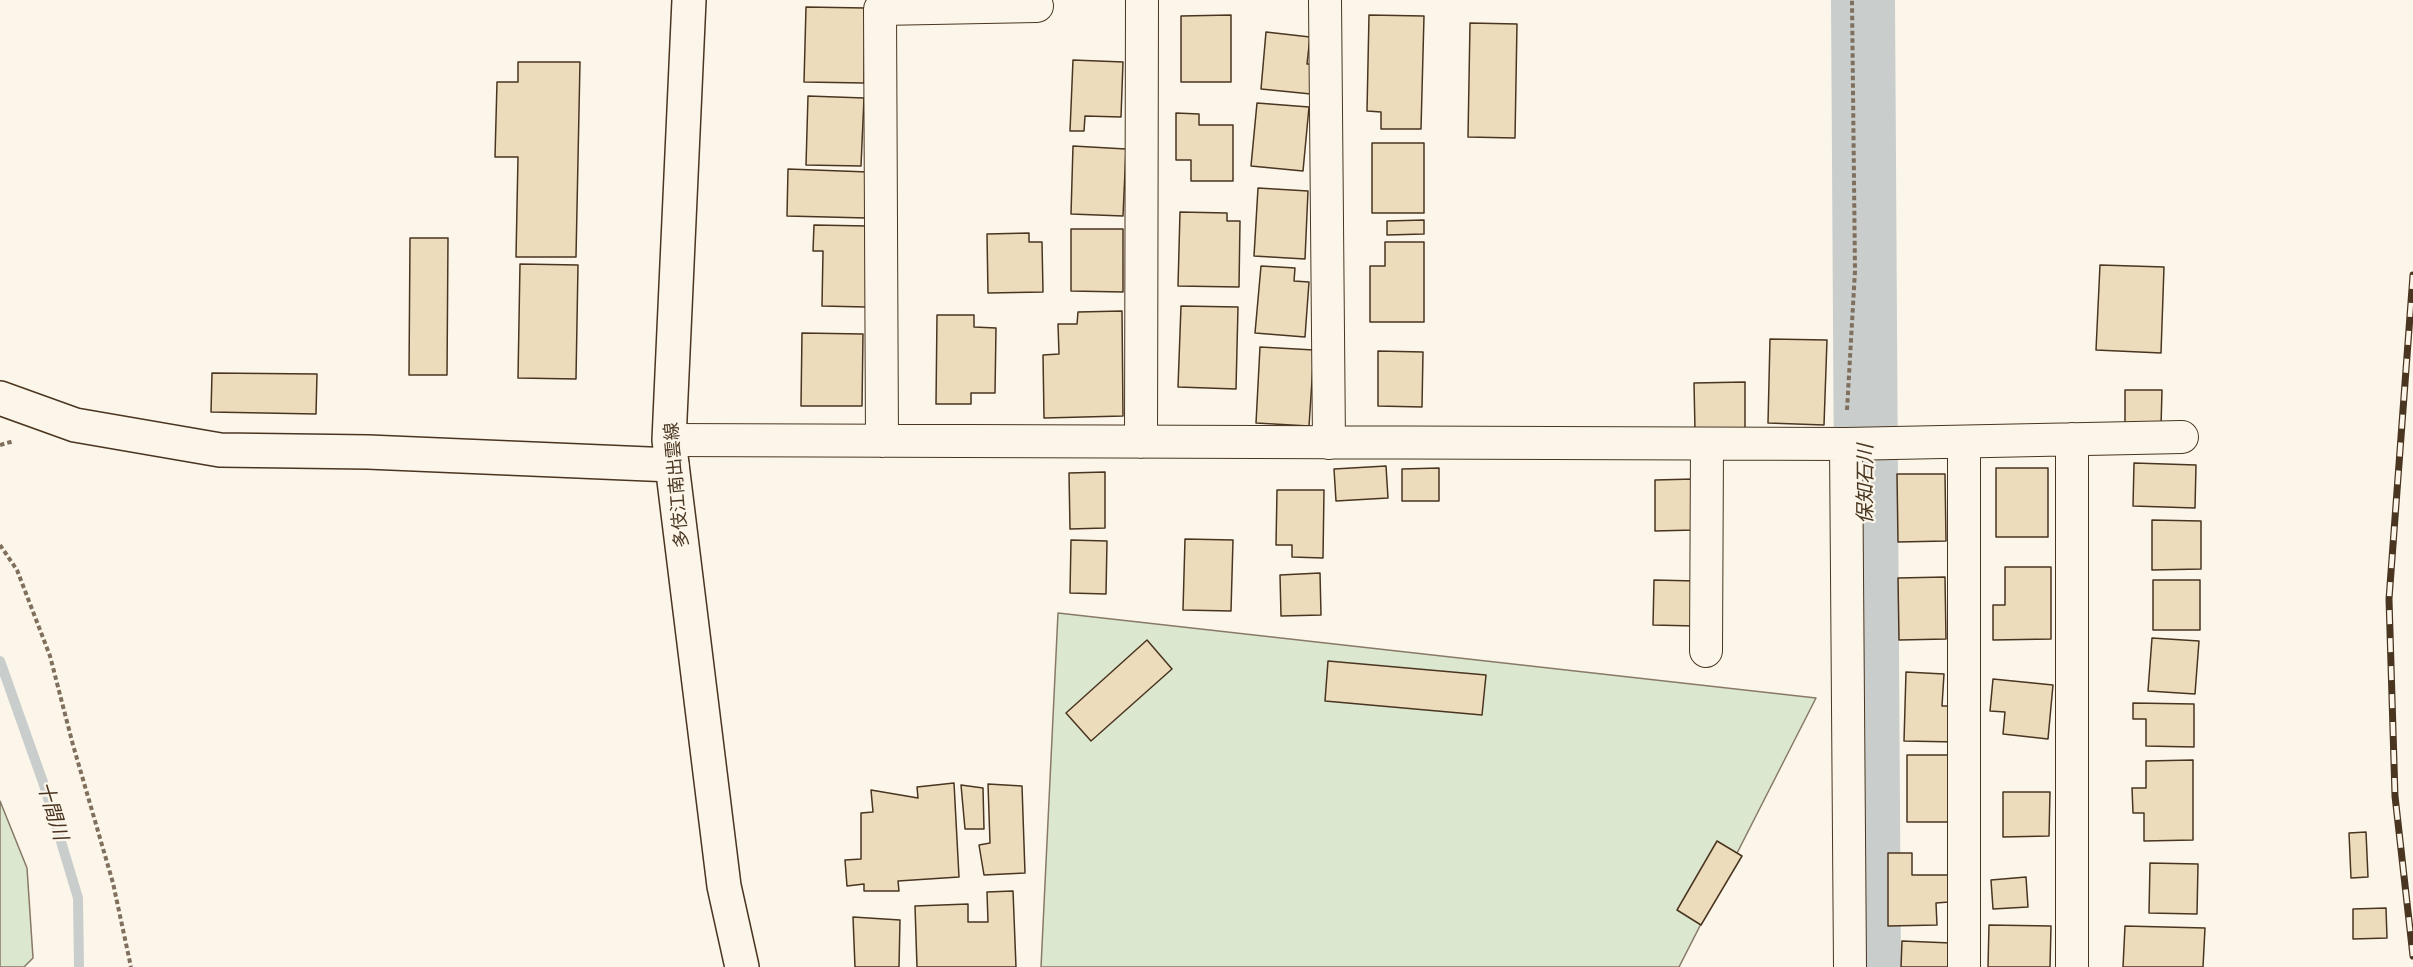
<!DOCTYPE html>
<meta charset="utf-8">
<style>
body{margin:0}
canvas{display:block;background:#fbf6e9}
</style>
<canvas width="2413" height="967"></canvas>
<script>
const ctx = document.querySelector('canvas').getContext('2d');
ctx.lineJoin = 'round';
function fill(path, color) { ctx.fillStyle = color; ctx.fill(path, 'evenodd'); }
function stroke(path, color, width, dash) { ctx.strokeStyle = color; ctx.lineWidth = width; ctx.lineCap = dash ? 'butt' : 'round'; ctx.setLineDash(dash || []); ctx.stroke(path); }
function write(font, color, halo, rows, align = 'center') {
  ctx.font = font + ' Raleway,"Noto Sans JP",sans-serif'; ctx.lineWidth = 4.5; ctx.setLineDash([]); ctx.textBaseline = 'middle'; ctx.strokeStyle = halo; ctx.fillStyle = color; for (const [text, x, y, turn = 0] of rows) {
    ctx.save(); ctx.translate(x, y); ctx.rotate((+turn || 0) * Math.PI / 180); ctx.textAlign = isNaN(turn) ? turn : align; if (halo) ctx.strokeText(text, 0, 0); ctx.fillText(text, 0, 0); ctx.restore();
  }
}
const green = new Path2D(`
 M1058,613l758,85 -137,269h-638z
 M0,801l27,67 6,90 -9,9h-24z`);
fill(green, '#dce7d0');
stroke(green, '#887966', 1.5);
stroke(new Path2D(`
 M0,661l44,124 34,113 1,69`), '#c9cecd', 10);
stroke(new Path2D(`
 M1863,0l6,967`), '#c9cecd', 64);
const building = new Path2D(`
 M806,7l59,1 -1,75 -60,-1z
 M1231,15v67h-50v-66z
 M1369,15l55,1 -3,113h-40v-17l-14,-1z
 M1470,23l47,1 -2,114 -47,-1z
 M1266,32l44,5 -3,27h7l-3,30 -50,-5z
 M1073,60l50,2 -2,55 -36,-1 -1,15h-14z
 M518,62h62l-4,195h-60l2,-100h-23l2,-75h21z
 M808,96l56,2 -3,68 -55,-1z
 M1257,103l52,4 -6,64 -52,-5z
 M1176,113l23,1v11h34v56h-42v-21h-15z
 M1372,143h52v70h-52z
 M1073,146l53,3 -3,67 -52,-2z
 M788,169l80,3 -1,46 -80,-2z
 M1258,188l50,3 -3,68 -51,-3z
 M1180,212l47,1v8h13l-1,66 -61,-1z
 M1424,220v14l-37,1v-14z
 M814,225l53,1 -1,81 -44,-1 1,-55h-10z
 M1071,229h52v63l-52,-1z
 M1029,233v9h13l1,50 -55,1 -1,-59z
 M410,238h38l-1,137h-38z
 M1385,242h39v80h-54v-56h15z
 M520,264l58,1 -2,114 -58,-1z
 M2100,265l64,2 -3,86 -65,-3z
 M1261,266l34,2 -1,13 15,1 -4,55 -50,-4z
 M1181,306l57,1 -2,82 -58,-2z
 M1122,311l1,105 -79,2 -1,-63 16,-1 -1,-30h19l1,-12z
 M937,315h37v12l22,1 -1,65h-24v11h-35z
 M802,333l61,1 -1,72h-61z
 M1770,339l57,1 -3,85 -56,-2z
 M1260,347l54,3 -5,76 -53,-3z
 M1378,351l45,1 -1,55 -44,-1z
 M212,373l105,1 -1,40 -105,-2z
 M1745,382v48l-50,1 -1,-48z
 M2125,390h37l-1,37h-36z
 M2134,463l62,2 -1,43 -62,-2z
 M1386,466l2,32 -52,3 -2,-32z
 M1439,468v33h-37v-32z
 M1996,468h52v69h-52z
 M1105,472v56l-35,1 -1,-56z
 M1897,474h48l1,67 -48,1z
 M1694,479v51l-39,1v-51z
 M1277,490h47l-1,68 -31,-1v-12h-16z
 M2152,520l49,1v48l-49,1z
 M1185,539l48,1 -2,71 -48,-1z
 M1071,540l36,1 -1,53 -36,-1z
 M2005,567h46v72l-58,1v-35h12z
 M1320,573l1,42 -40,1 -1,-41z
 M1945,577l1,62 -47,1 -1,-62z
 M1654,580l42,1 -1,45 -42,-1z
 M2153,580h47v50h-47z
 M2152,638l47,3 -4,53 -47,-3z
 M1147,640l25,29 -81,72 -25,-28z
 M1328,661l158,14 -4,40 -157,-14z
 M1906,672l38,2 -2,32h15l-1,36 -52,-1z
 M1993,679l60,6 -5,54 -45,-5 2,-22 -15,-1z
 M2133,703l61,1v43l-48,-1v-27h-13z
 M1907,755h47v67h-47z
 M2193,760v80l-49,1v-28h-11l-1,-25h14v-27z
 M954,783l5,94 -61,4 1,10h-35v-7l-17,2 -2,-26 16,-1v-46l12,-1 -2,-22 47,8 -1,-11z
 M988,784l34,2 3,87 -41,2 -5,-30 11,-2z
 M961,785l22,3 1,41h-19z
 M2003,792h47l-1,44 -46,1z
 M2366,832l2,45 -17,1 -2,-45z
 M1717,841l25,15 -41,69 -24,-15z
 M1888,853h24v22h36l1,27 -13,1 1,22 -49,1z
 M2150,863l48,1 -1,50 -48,-1z
 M2026,877l2,30 -35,2 -2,-29z
 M1013,891l3,76h-99l-2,-61 53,-2v18h20l-1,-30z
 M2386,908l1,30 -34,1v-30z
 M853,917l47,3 -1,47h-44z
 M1989,925l62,1 -1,41h-62z
 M2125,926l80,2 -2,39h-80z
 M1902,941l49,2 -1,24h-49z`);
fill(building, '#ecdcbc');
stroke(building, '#4a3520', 1.5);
const minor = new Path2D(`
 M1325,0l4,443
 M2072,439v528
 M669,440l1177,4 336,-7
 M882,441l-2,-432 157,-3
 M1141,442l1,-442
 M1964,442v524
 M1846,444l4,523
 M1706,651l1,-207`);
const tertiary = new Path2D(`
 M0,398l75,27 145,25 148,2 304,13`);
const secondary = new Path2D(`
 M689,0l-20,440 55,446 18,81`);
stroke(minor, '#4a3520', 34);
stroke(tertiary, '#4a3520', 36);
stroke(secondary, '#4a3520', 36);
stroke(new Path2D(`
 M1847,410l8,-139 -3,-271
 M0,445l14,-4
 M0,545l17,25 33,86 23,89 40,138 18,84`), '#7f6f5c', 4, [4.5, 3]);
stroke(minor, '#fbf6e9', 32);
stroke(tertiary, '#fbf6e9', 33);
stroke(secondary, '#fbf6e9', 33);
const rail = new Path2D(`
 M2413,275l-24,324 6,197 18,160`);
stroke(rail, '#4a3520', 7);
stroke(rail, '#fbf6e9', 4.5, [14]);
write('18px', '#4a3520', '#fbf6e9', [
 ["多伎江南出雲線",677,485,-95]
]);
write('italic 20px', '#4a3520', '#fbf6e9', [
 ["保知石川",1866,484,-90],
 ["十間川",52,811,73]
]);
</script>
